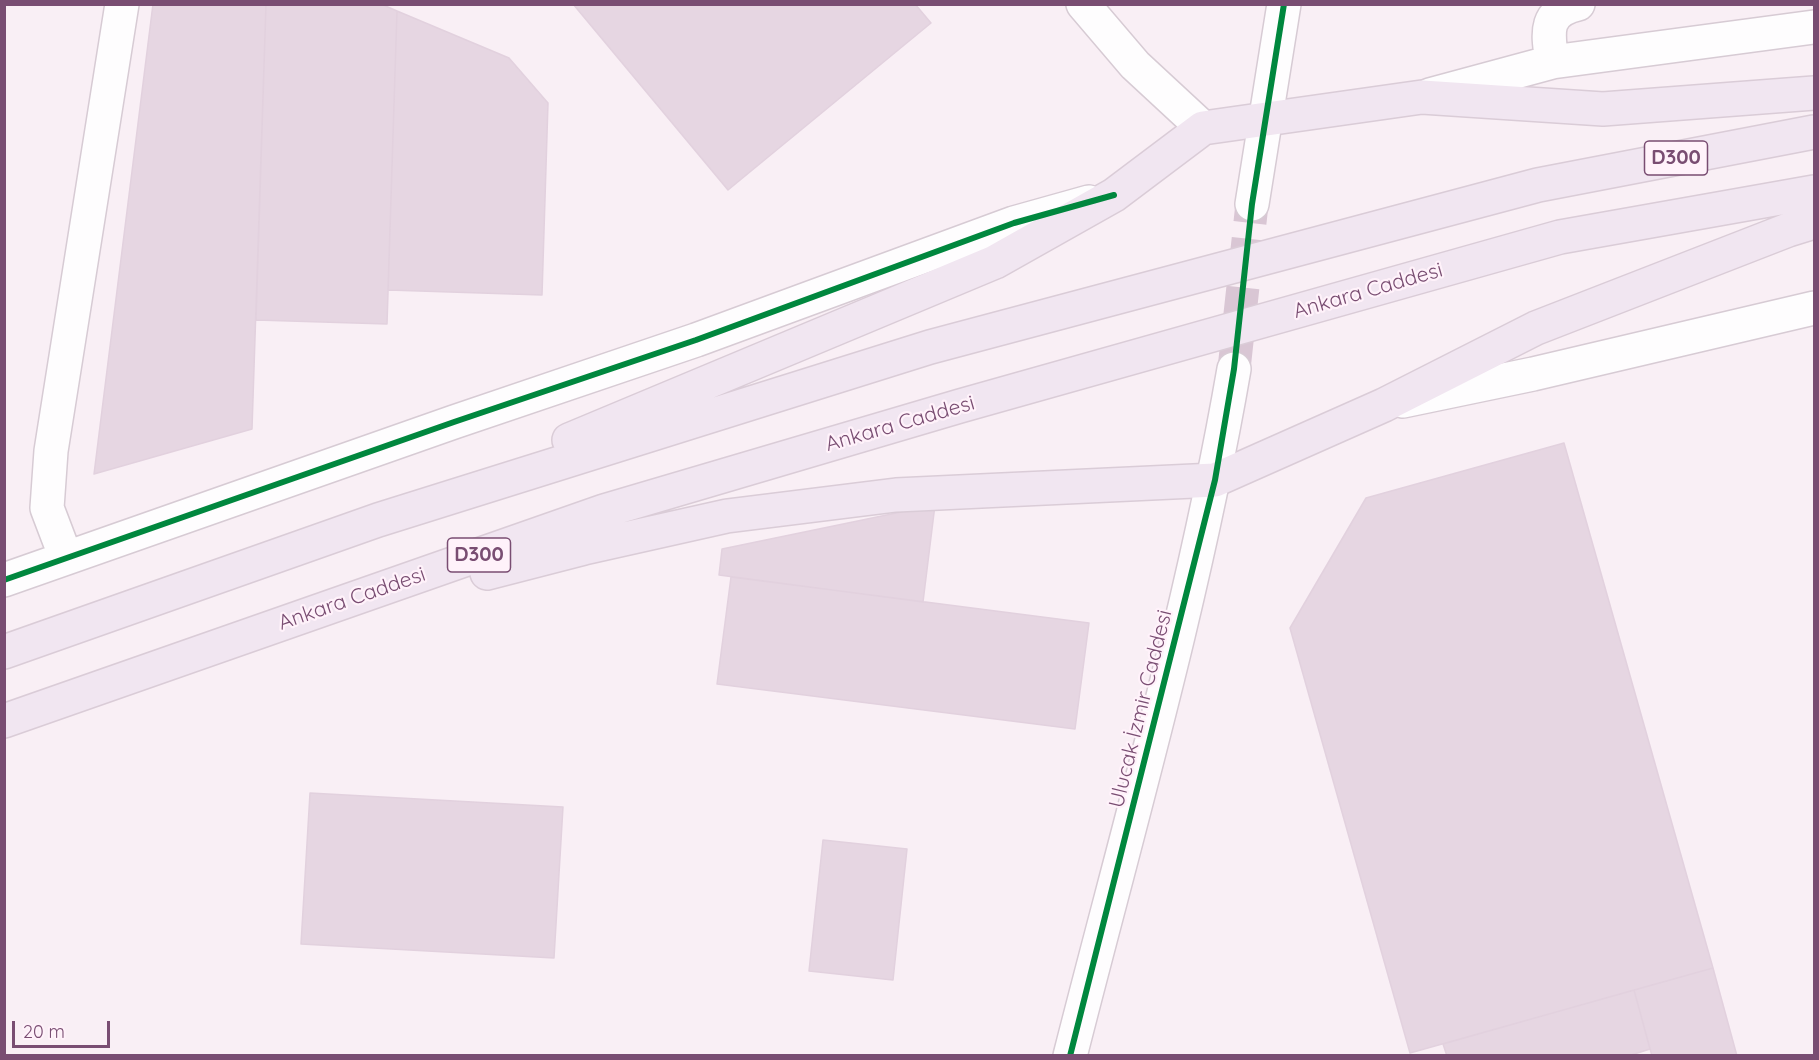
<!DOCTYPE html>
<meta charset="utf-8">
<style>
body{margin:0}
#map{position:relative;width:1819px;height:1060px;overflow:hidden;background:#f9eff5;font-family:Quicksand,sans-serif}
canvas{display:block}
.frame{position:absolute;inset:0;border:6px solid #794d72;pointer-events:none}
.scale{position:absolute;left:12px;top:1021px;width:98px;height:27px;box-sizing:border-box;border:3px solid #794d72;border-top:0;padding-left:8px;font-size:18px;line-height:21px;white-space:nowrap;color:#794d72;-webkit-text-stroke:4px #fff2fa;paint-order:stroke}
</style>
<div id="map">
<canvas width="1819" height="1060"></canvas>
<div class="frame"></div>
<div class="scale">20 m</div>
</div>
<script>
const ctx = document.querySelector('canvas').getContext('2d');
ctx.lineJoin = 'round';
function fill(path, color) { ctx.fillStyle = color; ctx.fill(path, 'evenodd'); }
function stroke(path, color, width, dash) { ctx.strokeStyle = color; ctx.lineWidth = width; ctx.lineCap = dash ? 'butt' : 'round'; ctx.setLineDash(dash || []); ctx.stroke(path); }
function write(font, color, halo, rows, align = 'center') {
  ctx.font = font + ' Quicksand,sans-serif'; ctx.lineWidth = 4.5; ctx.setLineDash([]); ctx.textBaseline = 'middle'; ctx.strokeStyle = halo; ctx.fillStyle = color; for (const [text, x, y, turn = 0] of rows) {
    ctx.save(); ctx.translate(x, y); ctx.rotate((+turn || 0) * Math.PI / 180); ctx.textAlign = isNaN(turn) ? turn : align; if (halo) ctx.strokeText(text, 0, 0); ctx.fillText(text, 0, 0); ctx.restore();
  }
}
const building = new Path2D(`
 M153,4h113l-14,425 -158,45z
 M266,4h115l16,7 -10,313 -131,-4z
 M573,4h342l16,19 -203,167z
 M397,11l112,47 39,45 -6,192 -154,-5z
 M1564,443l149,525 -303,85 -120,-425 76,-130z
 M935,505l-12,97 -204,-27 3,-26z
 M731,577l358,46 -14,106 -358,-45z
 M310,793l253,14 -9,151 -253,-14z
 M823,840l84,9 -14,131 -84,-9z
 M1713,968l24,88h-85l-18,-66z
 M1634,990l16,59 -22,7h-181l-4,-12z`);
fill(building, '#e6d6e2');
stroke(building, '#e2d1de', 1.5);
stroke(new Path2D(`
 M1234,369l18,-165`), '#d9c6d4', 33, [33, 16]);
const minor = new Path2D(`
 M1083,4l52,61 68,63
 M1552,62c-4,-28 -9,-50 26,-58
 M1430,95l122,-33 262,-35
 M1252,204l32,-200
 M1403,401l130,-27 281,-66
 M66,558l-19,-50 4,-57 71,-447
 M4,580l450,-158 242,-82 318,-117 75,-21
 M1070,1056c58,-228 124,-455 164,-687`);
const highway = new Path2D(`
 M569,440l426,-178 119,-67 89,-67 219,-31 181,12 211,-16
 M487,573l97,-25 143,-32 169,-21 319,-15 169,-75 152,-77 252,-98 26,-8
 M4,652l374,-132 552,-173 608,-162 276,-53
 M4,721l600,-210 356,-105 600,-169 254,-45`);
stroke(minor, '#d7cbd4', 36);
stroke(highway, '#daccd7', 36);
stroke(minor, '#fefdfe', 33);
stroke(highway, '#f1e6f1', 33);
stroke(new Path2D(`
 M4,580l450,-158 242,-82 318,-117 100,-28
 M1070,1056l145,-576 19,-111 18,-165 32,-200`), '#00873e', 6);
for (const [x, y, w] of [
 [1676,158,63],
 [479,555,63]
]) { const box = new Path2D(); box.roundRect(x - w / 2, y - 17, w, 34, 4.5); ctx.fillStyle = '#fff2fa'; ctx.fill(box); stroke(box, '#794d72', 1.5); }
write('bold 20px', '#794d72', null, [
 ["D300",1676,158],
 ["D300",479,555]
]);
write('21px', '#794d72', '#fff2fa', [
 ["Ankara Caddesi",1368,291,-16],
 ["Ankara Caddesi",900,424,-16],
 ["Ankara Caddesi",352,599,-19],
 ["Ulucak İzmir Caddesi",1141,709,-76]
]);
</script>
